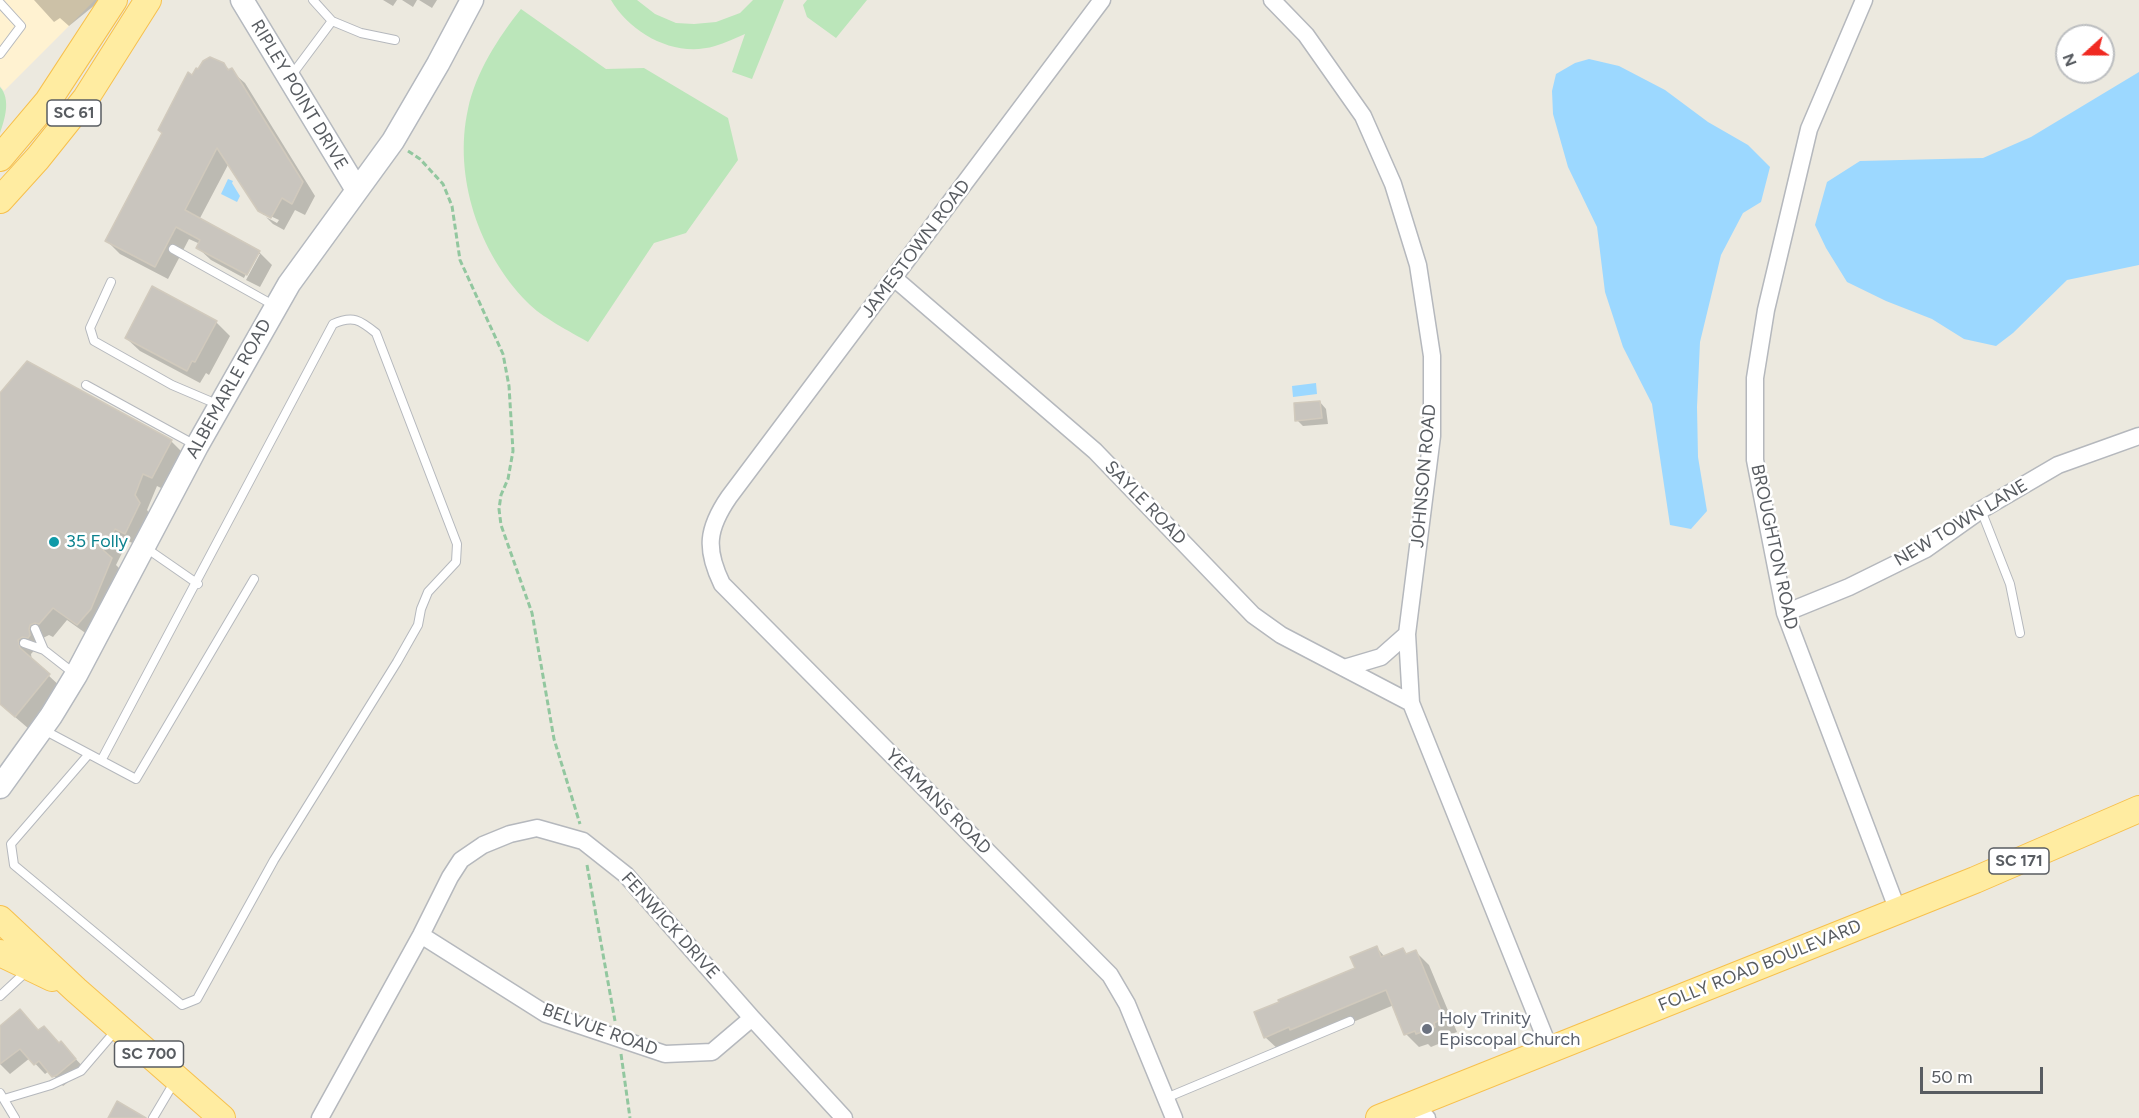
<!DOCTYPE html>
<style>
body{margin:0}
#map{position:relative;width:2139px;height:1118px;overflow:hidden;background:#ece9df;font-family:Figtree,sans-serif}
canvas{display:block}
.north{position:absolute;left:2055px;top:24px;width:60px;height:60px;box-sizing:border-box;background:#fff;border:2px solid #bcbec0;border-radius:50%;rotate:249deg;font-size:16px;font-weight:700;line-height:24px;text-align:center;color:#585c61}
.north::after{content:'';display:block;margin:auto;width:21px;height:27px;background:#f02921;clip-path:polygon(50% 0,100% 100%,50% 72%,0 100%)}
.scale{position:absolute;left:1920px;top:1067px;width:123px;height:27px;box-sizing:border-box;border:3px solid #585c61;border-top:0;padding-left:8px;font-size:18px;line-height:21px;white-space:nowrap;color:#585c61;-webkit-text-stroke:4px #fff;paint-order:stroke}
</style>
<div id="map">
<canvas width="2139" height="1118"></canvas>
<div class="north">N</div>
<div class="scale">50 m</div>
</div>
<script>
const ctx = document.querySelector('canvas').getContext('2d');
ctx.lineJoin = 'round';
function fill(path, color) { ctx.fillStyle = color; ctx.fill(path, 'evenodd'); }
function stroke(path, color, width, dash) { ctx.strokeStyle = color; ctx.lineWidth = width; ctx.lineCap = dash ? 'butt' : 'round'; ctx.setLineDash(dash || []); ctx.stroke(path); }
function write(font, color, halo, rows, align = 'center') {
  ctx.font = font + ' Figtree,sans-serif'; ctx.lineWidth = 5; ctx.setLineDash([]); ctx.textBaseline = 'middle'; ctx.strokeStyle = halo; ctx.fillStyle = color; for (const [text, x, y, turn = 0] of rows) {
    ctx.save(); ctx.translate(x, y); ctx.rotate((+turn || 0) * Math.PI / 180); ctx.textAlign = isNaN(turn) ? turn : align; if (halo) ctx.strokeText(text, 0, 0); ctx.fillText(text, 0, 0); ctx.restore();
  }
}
fill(new Path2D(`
 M0,0h95l-91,91 -4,-5z`), '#fff2d1');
fill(new Path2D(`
 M611,0h26l18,14 21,9 18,1 22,-2 24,-9 13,-13h31l-32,79 -20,-7 13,-38c-10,4 -20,9 -30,12 -40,12 -84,-12 -104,-46z
 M807,0h60l-31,38 -29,-21 -4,-12z
 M521,9l85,60 38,-1 84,50 10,42 -52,73 -32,10 -66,99c-17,-10 -47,-25 -61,-40 -48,-49 -74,-125 -59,-193 8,-37 30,-71 53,-100z
 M0,87c11,12 5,32 0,46z`), '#bbe6ba');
fill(new Path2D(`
 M1589,59l30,7 46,24 43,32 40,23 22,22 -9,35 -18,11 -22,42 -21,87 -3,65 1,50 9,54 -16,18 -21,-4 -18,-121 -29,-57 -18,-55 -8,-65 -29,-60 -15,-53 -1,-23 4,-17 19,-11z
 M2139,72v193l-72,15 -54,53 -17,13 -32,-7 -32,-20 -46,-18 -39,-19 -21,-34 -11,-23 12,-43 33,-21 123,-3 48,-21z
 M228,179l5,2 -1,2 8,13 -3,6 -16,-8z
 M1316,383l1,11 -24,3 -1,-11z`), '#9cd8ff');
fill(new Path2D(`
 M34,0h67l-32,26 -9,-8 -6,4z
 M383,0h14l-4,6z
 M402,0h15l-4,7z
 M419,0h18l-5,8z
 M223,64l22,19 70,113 -10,19 -10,-5 -11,20 -11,-6 -7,-7 11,6 2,-3 -15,-7v2l-5,-4 -30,-48 -30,57 60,32 13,13 -12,22 -14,-7 14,-26h-4l-12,24 -33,-18 -13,-12 2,-4 -11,-5 -21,40 -48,-25 -13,-13 86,-164z
 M152,288l64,34 14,14 -21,39 -3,-2 -6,10 -60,-32 -14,-13z
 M0,395l171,46 13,13 -19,36 -8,-4 -10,24 5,7 -13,29 -11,-5 -12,24 8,8 -33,64 -24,-17 -14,17 -4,-2 -6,3 -2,5 -10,11 1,6 31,29 -34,40 -29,-25z
 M1320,402l6,7 2,15 -25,2 -6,-6z
 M1377,948l8,9 18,-7 5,5 8,-3 13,13 28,67 -11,4 2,4 -17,7 -3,-3 -9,3 -13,-13 -12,-29 -89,37 -26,8 -14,-13 91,-68z
 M0,1028l39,4 20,13 2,-2 24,26 -22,17 -14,-15 -4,3 -15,-16 -20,16 -10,-10z`), '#0003');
const building = new Path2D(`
 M210,57l14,6 4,7 4,-2 71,114 -11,22 -10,-6 -11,20 -13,-7 -41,-63 -32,62 75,41 -13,24 -51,-27 4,-8 -24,-13 -21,40 -50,-26 57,-108 -4,-3 30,-58 4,3 4,-7 2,1 5,-8z
 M152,286l65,35 -22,41 -3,-1 -5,10 -62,-33z
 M27,361l145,79 -20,38 -9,-4 -8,21 5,8 -15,31 -10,-5 -12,21 9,8 -21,51 -14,16 -24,-17 -14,16 -4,-1 -5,2 -1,4 1,6 -2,3 -6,-1 -4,3 2,8 30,26 -35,43 -15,-13v-311z
 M1320,401l2,17 -27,3 -1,-18z
 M1377,946l4,11 22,-9 3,6 10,-4 28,68 -10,5 1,4 -19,7 -1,-3 -11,4 -18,-45 -96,40 -1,-3 -25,11 -10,-26 25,-10 -1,-2 77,-32 -5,-11z
 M20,1009l18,21 6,-4 15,17 2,-2 15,18 -19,16 -5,2 -13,-16 -5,4 -14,-16 -20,15v-38z
 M117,1101l29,17h-38z`);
fill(building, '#c9c5be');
stroke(building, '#d1cabd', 1.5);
const lane = new Path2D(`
 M0,3l21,23 -21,28
 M332,21l29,12 34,7
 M291,76l41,-55 -19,-21
 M173,249l102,57
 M111,282l-21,46 4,13 78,44 47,20
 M86,385l111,61
 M1981,510l29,74 10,49
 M146,548l52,36
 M35,629l9,21
 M24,643l20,7 32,25
 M42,729l94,50 118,-200
 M88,755l-77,89 3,21 168,140 15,-6 77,-139 123,-198 21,-37 3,-16 7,-17 28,-30 1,-18 -81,-211c-16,-13 -23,-18 -43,-9 -78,145 -153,291 -231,435
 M0,996l28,-26
 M0,1093l15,25
 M1166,1098l184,-77
 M4,1099l47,-14 30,-14 36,-42
 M153,1118l22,-37`);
const street = new Path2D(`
 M1102,0l-373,497c-22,32 -24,52 -7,87l388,391 17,29 47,114
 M1272,0l34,35 57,81 30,68 25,81 14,91v80l-25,198 4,69 139,347
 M1864,0l-55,129 -43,181 -11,68v82l30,153 113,298
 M894,278l201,173 158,164 28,20 130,68
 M1785,613l64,-26 77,-38 55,-39 77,-45 81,-29
 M1344,668l37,-11 26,-23
 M421,935l125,79 119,40 47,-2 40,-34
 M1412,1104l15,14
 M320,1118l101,-183 29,-58 11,-17 22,-15 27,-11 27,-6 46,13 43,34 126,143 92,100`);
const secondary = new Path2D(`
 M242,0l115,190
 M0,787l51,-71 25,-41 121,-229 92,-162 104,-143 45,-77 34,-64`);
const primary = new Path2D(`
 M0,158l48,-57 66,-101
 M0,200l38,-42 48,-60 62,-98
 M0,919l76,71 146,128
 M0,953l52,25
 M1379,1118l596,-238 164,-71`);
stroke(lane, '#b5b8bd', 10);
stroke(street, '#b5b8bd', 19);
stroke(secondary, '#b5b9bf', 25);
stroke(primary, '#f7c04d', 28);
stroke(new Path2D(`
 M408,151l12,8 23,25 9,22 8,54 43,94 6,32 4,65 -5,28 -7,16 -2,14 2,16 31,88 22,126 26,85
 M587,865l28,156
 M621,1054l9,64`), '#92c79f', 3, [6, 3]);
stroke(lane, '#fff', 8);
stroke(street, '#fff', 16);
stroke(secondary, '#fff', 22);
stroke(primary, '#ffeca1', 26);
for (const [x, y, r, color] of [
 [54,542,6,"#0f9aa8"],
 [1427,1029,6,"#6b7280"]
]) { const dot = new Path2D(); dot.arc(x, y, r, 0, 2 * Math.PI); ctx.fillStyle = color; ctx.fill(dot); stroke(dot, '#fff', 2); }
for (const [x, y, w] of [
 [74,113,54],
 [2019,861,60],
 [149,1054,69]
]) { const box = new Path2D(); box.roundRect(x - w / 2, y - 13, w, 26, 4.5); ctx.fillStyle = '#fff'; ctx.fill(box); stroke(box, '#585c61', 1.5); }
write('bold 16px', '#585c61', null, [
 ["SC 61",74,113],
 ["SC 171",2019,861],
 ["SC 700",149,1054]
]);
write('18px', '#585c61', '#fff', [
 ["RIPLEY POINT DRIVE",299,95,59],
 ["JAMESTOWN ROAD",916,249,-53],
 ["ALBEMARLE ROAD",229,389,-61],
 ["JOHNSON ROAD",1424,476,-85],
 ["SAYLE ROAD",1145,503,46],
 ["NEW TOWN LANE",1961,523,-31],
 ["BROUGHTON ROAD",1774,547,78],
 ["YEAMANS ROAD",938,802,45],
 ["FENWICK DRIVE",670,926,48],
 ["FOLLY ROAD BOULEVARD",1760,966,-22],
 ["BELVUE ROAD",600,1030,20]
]);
write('18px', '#0d838f', '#fff', [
 ["35 Folly",66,542]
], 'left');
write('18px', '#5b616d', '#fff', [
 ["Holy Trinity",1439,1019],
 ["Episcopal Church",1439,1040]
], 'left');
</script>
